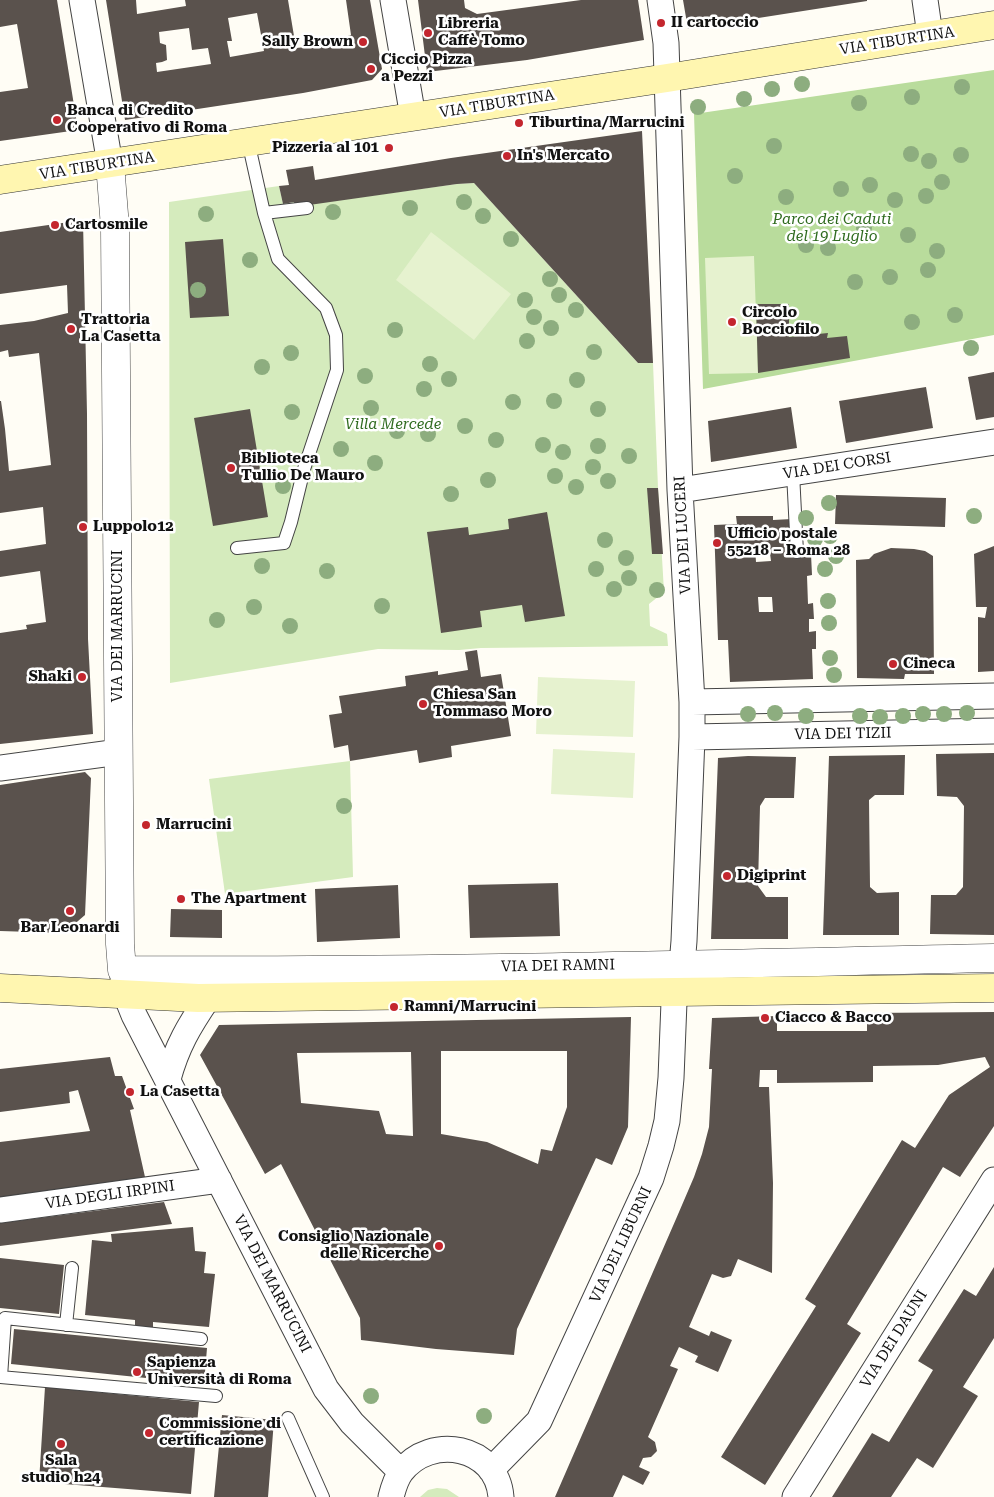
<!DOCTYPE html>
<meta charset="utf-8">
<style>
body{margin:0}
canvas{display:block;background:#fffdf5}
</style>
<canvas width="994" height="1497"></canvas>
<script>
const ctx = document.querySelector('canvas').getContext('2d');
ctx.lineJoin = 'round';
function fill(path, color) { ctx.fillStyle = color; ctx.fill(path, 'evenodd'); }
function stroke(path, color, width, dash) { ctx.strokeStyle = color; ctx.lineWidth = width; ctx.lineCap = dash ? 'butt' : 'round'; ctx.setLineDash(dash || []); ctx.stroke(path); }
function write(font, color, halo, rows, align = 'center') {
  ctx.font = font + ' "Roboto Serif",serif'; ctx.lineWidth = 5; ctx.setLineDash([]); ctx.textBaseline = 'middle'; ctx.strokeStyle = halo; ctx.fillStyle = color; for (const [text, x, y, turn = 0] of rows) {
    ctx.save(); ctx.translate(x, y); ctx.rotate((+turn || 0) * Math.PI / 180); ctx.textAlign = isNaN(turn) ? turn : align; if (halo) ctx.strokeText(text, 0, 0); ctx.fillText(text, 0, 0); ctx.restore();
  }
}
fill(new Path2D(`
 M474,183l164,180h15l5,125 6,104 -15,12 1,22 17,8 1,12 -187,2 -22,2 -81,-1 -208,34 -1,-481 110,-16 4,18 11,-2 1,4 162,-22z
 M350,761l3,116 -128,17 -16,-115z
 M437,1488l10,1 12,8h-39l8,-7z`), '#d5ebbd');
fill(new Path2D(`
 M994,70v265l-291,54 -9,-275z`), '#b9dc9c');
fill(new Path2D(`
 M431,232l80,62 -37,46 -78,-60z
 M754,256l4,117 -49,1 -4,-116z
 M538,677l97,4 -2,56 -97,-3z
 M553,749l82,4 -2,45 -82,-4z`), '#e6f2cf');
fill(new Path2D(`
 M0,0h57l21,130 -78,11v-49l28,-4 -11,-64 -17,3z
 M106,0h30l1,14 49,-8 -1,-6h103l8,48 49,-5v-6l6,-2 -5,-35h24l12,69 -10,11 -69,13 -178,27zM257,13l7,38 -34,6 -3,-16h5l-4,-23zM189,28l3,22 16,-2 3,16 -54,8 -1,-9 6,-1 5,-2 -1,-15 -6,-2 -1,-11z
 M418,0h46l1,8 12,6 104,-14h57l6,40 -117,20 -100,12z
 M683,0h184v1l-179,28z
 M642,131l11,232h-15l-164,-180 -17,1 -162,23 -1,-5 -11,2 -4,-18 10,-1 -3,-15 27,-4 2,14 136,-22z
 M83,220l4,194 1,225 5,95 -93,10v-111l27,-4 -1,-4 20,-3 -6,-51 -40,6v-26l46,-7 -3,-37 -43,6v-112h1l4,28 4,42 42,-6 -12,-112 -30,4 -1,-7 -8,2v-27l34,-4 34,-8 -1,-28 -67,9v-62z
 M223,239l6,77 -39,2 -5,-76z
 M756,304h33v33l39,-4 -1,5 20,-2 3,22 -92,15z
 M994,372v45l-18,3 -8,-43z
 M926,387l7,41 -87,15 -7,-42z
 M791,407l6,41 -86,14 -3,-41z
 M250,409l18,108 -55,9 -19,-108z
 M647,488h11l5,66h-11z
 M836,495l110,3 -1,29 -110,-3z
 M547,512l18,104 -40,6 -3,-17 -42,6 2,16 -41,6 -14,-101 41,-5 1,8 40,-6 -1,-10z
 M736,516h37v4l19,-1 1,36 18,-1 1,21 -5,1 1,28 5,-1 1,16h-5v13l7,-1v18h-4l1,30 -83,3 -2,-42h-10l-4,-115 23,-1zM769,546l2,15 -15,1 -1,-14zM758,597h14l1,15h-14z
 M994,546v125l-16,1v-55l7,1 2,-11h-11l-2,-53z
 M891,548l23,1 11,2 8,5 1,118h-29l-1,5 -47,-1 -1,-118 13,-1 5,-5z
 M477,650l4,27 20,-3 10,62 -60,10 1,11 -33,6 -2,-13 -67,11 -2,-16 -14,3 -5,-33 13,-2 -3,-17 67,-10 -1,-10 33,-5v4l30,-5 -3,-18z
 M994,753v182l-64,-1 1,-39h25l7,-8 1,-81 -7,-9 -20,-1 -1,-42z
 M905,755l-1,40h-29l-6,5 1,87 7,6 22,-1v43h-76l6,-179z
 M748,756l48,1 -2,41h-29l-5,8 -2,80 8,11h22v42h-77l7,-181z
 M85,772l6,6 -6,137 -21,18 -64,-2v-146z
 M558,883l2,53 -90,2 -2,-53z
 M398,885l2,53 -83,4 -2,-53z
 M171,909l51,1v28l-52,-1z
 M994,1012v114l-34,51 -17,-10 -96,157 14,9 -96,152 -44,-28 95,-151 -11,-7 97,-159 13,8 34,-53 41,-28 -5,-10 -47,8 -65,1v16l-96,1v-13h-17l-1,17h10l4,96 -1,90 -34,-14 -7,17 -8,2 -11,-4 -23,53 20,9 2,-5 21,9 -14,32 -23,-10 3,-6 -19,-9 -9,19 8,3 -30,68 7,5 2,9 -6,6 -8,1 -4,9 11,5 -7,13 -20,-10 -10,22h-58l121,-278 18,-42 8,-23 7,-27 3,-58h-3l3,-51 65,-2v15h90v-18z
 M631,1017l-3,110 -16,38 -16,-7 -79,171 -3,26 -78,-6 -75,-9 -1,-22 -79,-154 -16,10 -65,-119 19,-30zM441,1051h126v56l-15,44 -11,-2 -3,15 -51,-22 -46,-8zM411,1052l2,84 -27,-2 -7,-23 -78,-8 -4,-50z
 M110,1057l5,19h7l12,33 -4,1 15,67 -145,22v-57l90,-11 -12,-41 -9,2 1,11 -70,9v-43z
 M164,1202l8,22 -172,22v-23z
 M193,1227l2,24 11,1 -2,21 11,1 -6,53 -56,-5v7l-18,-2v-7l-50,-5 7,-75 20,2 -1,-8z
 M0,1258l64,7 -5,49 -59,-6z
 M994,1267v71l-31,49 15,9 -45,72 -16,-10 -26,39h-59l40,-64 17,9 44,-72 -15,-9 46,-72 12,7z
 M14,1329l193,19 -3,36 -193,-20z
 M45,1387l154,15 -8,92 -152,-12z
 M222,1415l52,5 -6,77h-54z`), '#5a524d');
const service = new Path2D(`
 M264,213l43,-5
 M793,473l4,79
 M237,548l47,-5 7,-21 13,-53 33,-99 -1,-35 -10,-27 -48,-49 -14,-46 -16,-72
 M66,1325l6,-57
 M0,1377l216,19
 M1,1377l4,-59 196,21
 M288,1418l35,79`);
const minor = new Path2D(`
 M82,0l28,164
 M393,0l20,117
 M925,0l5,35
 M680,490l314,-48
 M692,702l302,-6
 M692,737l302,-6
 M0,768l119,-16
 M123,977l3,18 8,20 192,374 26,34 49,49
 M168,1079c9,-33 21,-53 40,-81
 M0,1210l219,-30
 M491,1470l48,-49 112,-243 10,-32 6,-25 4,-43 3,-76 8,-37 2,-24 8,-204v-35l-12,-212 -14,-447 -6,-43
 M391,1497c2,-8 5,-18 10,-25 30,-39 96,-26 100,25
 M795,1497l199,-317`);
const tertiary = new Path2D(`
 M110,164l5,63 5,717 2,26c291,2 581,-6 872,-12`);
const secondary = new Path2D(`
 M0,180l667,-102 327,-53
 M0,988l198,10 796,-10`);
stroke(service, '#444', 14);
stroke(minor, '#444', 27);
stroke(tertiary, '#444', 29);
stroke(secondary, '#333', 29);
stroke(service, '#fff', 12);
stroke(minor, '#fff', 25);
stroke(tertiary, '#fff', 28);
stroke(secondary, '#fff6b0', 28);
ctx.fillStyle = '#8dad7f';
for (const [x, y] of [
 [802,84],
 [962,87],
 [772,89],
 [912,97],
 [744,99],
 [859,103],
 [698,107],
 [774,146],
 [911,154],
 [961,155],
 [929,161],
 [735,176],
 [942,182],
 [870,185],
 [841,189],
 [926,196],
 [786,197],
 [895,200],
 [464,202],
 [410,208],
 [333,212],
 [206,214],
 [483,216],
 [864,228],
 [908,235],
 [511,239],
 [806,245],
 [828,248],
 [937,251],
 [250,260],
 [928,270],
 [890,277],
 [550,279],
 [855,282],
 [198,290],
 [559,295],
 [525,300],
 [576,310],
 [955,315],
 [534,317],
 [912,322],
 [551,328],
 [395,330],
 [527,341],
 [971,348],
 [594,352],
 [291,353],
 [430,364],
 [262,367],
 [365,376],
 [449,379],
 [577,380],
 [424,389],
 [554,401],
 [513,402],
 [371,408],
 [598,409],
 [292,412],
 [465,426],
 [397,431],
 [428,434],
 [496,440],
 [543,445],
 [598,446],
 [341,449],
 [563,452],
 [629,456],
 [375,463],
 [593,467],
 [555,476],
 [488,480],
 [608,481],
 [283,486],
 [576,487],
 [451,494],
 [829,503],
 [974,516],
 [806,518],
 [830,536],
 [815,539],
 [605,540],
 [836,556],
 [626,558],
 [262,566],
 [596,569],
 [825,569],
 [327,571],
 [629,578],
 [614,589],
 [657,590],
 [828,601],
 [382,606],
 [254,607],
 [217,620],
 [829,623],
 [290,626],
 [830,658],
 [834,675],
 [775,713],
 [967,713],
 [748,714],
 [923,714],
 [944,714],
 [806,716],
 [860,716],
 [903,716],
 [880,717],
 [344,806],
 [371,1396],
 [484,1416]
]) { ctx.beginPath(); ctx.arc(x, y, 8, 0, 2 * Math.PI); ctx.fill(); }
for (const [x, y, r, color] of [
 [661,23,5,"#c4262e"],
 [428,33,5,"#c4262e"],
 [363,42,5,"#c4262e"],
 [371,69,5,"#c4262e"],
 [57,120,5,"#c4262e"],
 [519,123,5,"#c4262e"],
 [389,148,5,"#c4262e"],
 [507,156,5,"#c4262e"],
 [55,225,5,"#c4262e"],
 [732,322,5,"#c4262e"],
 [71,329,5,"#c4262e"],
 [231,468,5,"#c4262e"],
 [83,527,5,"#c4262e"],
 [717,543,5,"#c4262e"],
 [893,664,5,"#c4262e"],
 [82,677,5,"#c4262e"],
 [423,704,5,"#c4262e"],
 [146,825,5,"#c4262e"],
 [727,876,5,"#c4262e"],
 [181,899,5,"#c4262e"],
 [70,911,5,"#c4262e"],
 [394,1007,5,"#c4262e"],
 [765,1018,5,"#c4262e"],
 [130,1092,5,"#c4262e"],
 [439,1246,5,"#c4262e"],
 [137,1372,5,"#c4262e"],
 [149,1433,5,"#c4262e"],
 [61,1444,5,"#c4262e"]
]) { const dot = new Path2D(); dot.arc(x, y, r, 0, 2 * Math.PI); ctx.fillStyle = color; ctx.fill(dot); stroke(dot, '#fff', 2); }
write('bold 15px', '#111', '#fff', [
 ["II cartoccio",671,23],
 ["Libreria",438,24],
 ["Caffè Tomo",438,41],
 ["Sally Brown",353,42,"right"],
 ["Ciccio Pizza",381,60],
 ["a Pezzi",381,77],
 ["Banca di Credito",67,111],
 ["Cooperativo di Roma",67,128],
 ["Tiburtina/Marrucini",529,123],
 ["Pizzeria al 101",379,148,"right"],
 ["In's Mercato",517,156],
 ["Cartosmile",65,225],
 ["Circolo",742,313],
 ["Bocciofilo",742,330],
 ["Trattoria",81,320],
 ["La Casetta",81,337],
 ["Biblioteca",241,459],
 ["Tullio De Mauro",241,476],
 ["Luppolo12",93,527],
 ["Ufficio postale",727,534],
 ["55218 – Roma 28",727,551],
 ["Cineca",903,664],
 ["Shaki",72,677,"right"],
 ["Chiesa San",433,695],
 ["Tommaso Moro",433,712],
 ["Marrucini",156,825],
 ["Digiprint",737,876],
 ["The Apartment",191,899],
 ["Bar Leonardi",70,928,"center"],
 ["Ramni/Marrucini",404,1007],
 ["Ciacco & Bacco",775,1018],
 ["La Casetta",140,1092],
 ["Consiglio Nazionale",429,1237,"right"],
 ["delle Ricerche",429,1254,"right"],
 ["Sapienza",147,1363],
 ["Università di Roma",147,1380],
 ["Commissione di",159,1424],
 ["certificazione",159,1441],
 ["Sala",61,1461,"center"],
 ["studio h24",61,1478,"center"]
], 'left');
write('15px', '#111', '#fff', [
 ["VIA TIBURTINA",897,41,-9],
 ["VIA TIBURTINA",497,104,-9],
 ["VIA TIBURTINA",97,166,-9],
 ["VIA DEI CORSI",837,466,-9],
 ["VIA DEI LUCERI",683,535,-93],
 ["VIA DEI MARRUCINI",118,626,-90],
 ["VIA DEI TIZII",843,734,-1],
 ["VIA DEI RAMNI",558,966,-1],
 ["VIA DEGLI IRPINI",110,1195,-8],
 ["VIA DEI LIBURNI",621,1245,-65],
 ["VIA DEI MARRUCINI",272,1284,63],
 ["VIA DEI DAUNI",894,1339,-58]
]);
write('italic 15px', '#2f6b1f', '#fff', [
 ["Parco dei Caduti",832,220],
 ["del 19 Luglio",832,237],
 ["Villa Mercede",393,425]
]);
</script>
